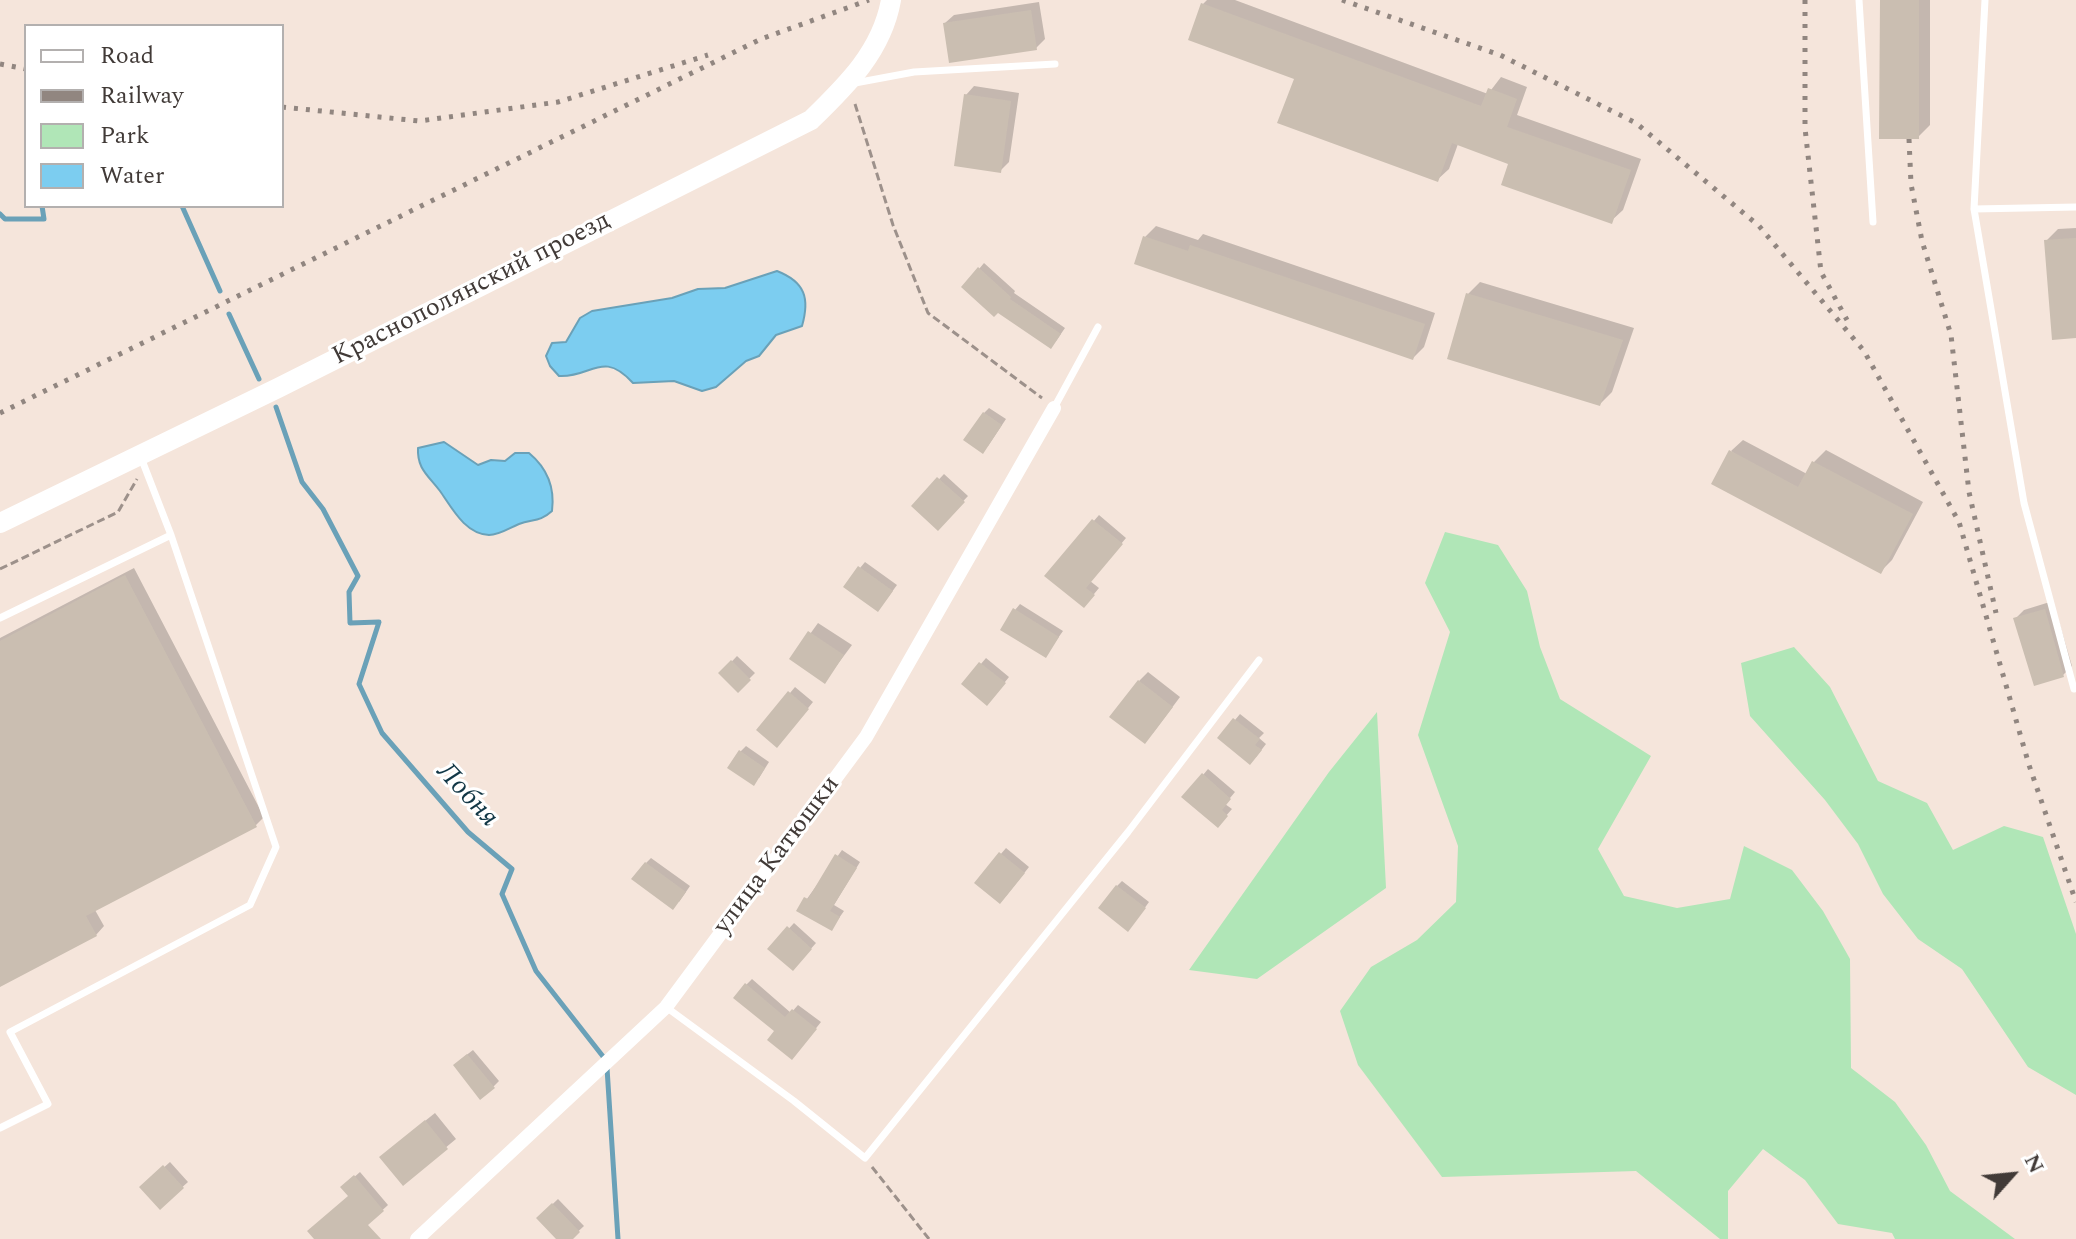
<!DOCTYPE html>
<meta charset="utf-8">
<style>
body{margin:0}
#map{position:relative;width:2076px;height:1239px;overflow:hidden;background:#f5e5db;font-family:Spectral,serif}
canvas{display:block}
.legend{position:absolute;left:24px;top:24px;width:260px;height:184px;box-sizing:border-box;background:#fff;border:2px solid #b3b0af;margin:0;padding:10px 14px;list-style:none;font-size:24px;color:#413a37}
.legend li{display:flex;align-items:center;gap:16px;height:40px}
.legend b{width:40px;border:2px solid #b3b0af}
.north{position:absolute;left:1972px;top:1135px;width:80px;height:80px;-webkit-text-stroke:6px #fff;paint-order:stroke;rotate:63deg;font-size:22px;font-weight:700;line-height:32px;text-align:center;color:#413a37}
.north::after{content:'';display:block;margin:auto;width:28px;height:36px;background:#413a37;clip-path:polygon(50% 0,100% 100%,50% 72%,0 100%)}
</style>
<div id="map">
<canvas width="2076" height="1239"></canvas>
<ul class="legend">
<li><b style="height:10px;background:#fff"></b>Road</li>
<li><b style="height:10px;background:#918680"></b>Railway</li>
<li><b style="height:22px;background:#b0e6b7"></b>Park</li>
<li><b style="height:22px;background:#7ccdf0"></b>Water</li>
</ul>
<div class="north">N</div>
</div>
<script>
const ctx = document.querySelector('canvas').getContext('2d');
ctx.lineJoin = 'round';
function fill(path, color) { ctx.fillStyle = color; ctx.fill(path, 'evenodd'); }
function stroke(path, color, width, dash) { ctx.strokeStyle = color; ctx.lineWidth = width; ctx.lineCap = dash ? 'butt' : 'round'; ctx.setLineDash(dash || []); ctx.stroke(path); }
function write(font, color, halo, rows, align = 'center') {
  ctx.font = font + ' Spectral,serif'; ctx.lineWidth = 6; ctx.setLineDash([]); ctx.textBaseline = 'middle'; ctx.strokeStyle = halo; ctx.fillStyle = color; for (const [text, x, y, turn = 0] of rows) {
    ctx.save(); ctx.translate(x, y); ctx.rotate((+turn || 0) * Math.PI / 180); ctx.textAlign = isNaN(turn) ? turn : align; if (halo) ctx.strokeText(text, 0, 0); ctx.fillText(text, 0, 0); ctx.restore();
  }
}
fill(new Path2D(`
 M1445,532l53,13 29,46 13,56 20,52 91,57 -53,93 26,47 53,12 53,-9 14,-53 48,24 31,41 27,48 1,109 44,34 31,43 24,46 65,48h-120l-3,-6 -54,-9 -33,-44 -42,-31 -35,42v48h-8l-84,-68 -194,6 -84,-112 -18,-54 31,-44 46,-27 39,-38 2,-56 -40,-111 32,-103 -25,-49z
 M1794,647l36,40 48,94 49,22 26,47 51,-24 39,11 33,97v161l-48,-28 -66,-98 -44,-30 -35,-45 -25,-50 -33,-44 -75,-84 -9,-53z
 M1377,712l9,176 -129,91 -68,-9 140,-198z`), '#b0e6b7');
const water = new Path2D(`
 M777,271c28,11 33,27 25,55l-26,9 -17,21 -13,5 -30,26 -14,4 -28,-10 -41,2c-31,-34 -41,-5 -74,-7l-9,-10 -4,-10 6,-13 14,-1 14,-24 12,-7 80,-13 26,-9 27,-1z
 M444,442l34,23 13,-5 14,1 10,-8h14c18,15 26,35 23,58 -12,11 -19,8 -33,13 -10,4 -19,11 -30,11 -24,-1 -37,-27 -49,-44 -12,-16 -23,-22 -22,-43z`);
fill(water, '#7ccdf0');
stroke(water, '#6aa1b8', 2);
fill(new Path2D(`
 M1207,0h28l253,94 13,-17 26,10 -10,28 124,44 -18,51 -12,11 -100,-58 -53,-19 -9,25 -12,11 -141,-102 -93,-74z
 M1882,0h48v125l-12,12z
 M1039,2l6,37 -9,9 -91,-25 9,-8z
 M974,86l45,7 -10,69 -8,8 -35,-75z
 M1156,226l42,14 5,-6 232,79 -11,34 -11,11 -268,-121z
 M2076,228v108l-30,-95 12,-12z
 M984,263l31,28 -1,2 51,35 -9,13 -92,-54z
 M1480,282l154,46 -22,64 -12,12 -132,-110z
 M989,408l17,11 -18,27 -4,-33z
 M1743,440l64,34 7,-12 12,-12 97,52 -31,58 -12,12 -149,-121z
 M944,474l24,22 -30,32 -24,-22z
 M1099,515l27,23 -36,43 9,7 -10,12 -42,-25z
 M865,562l32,23 -14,19 -23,-36z
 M134,568l130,249 -9,9 -160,84 9,16 -8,9 -96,50v-347z
 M2053,601l19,65 -9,9 -48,-56 9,-9z
 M1020,604l43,27 -17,24 -31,-45z
 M818,623l34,22 -27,36 -33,-22z
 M737,656l18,17 -17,17 -17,-17z
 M986,658l23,19 -17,21 -28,-14z
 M1148,672l32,25 -27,36 -14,-52z
 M795,687l18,15 -31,38 8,-47z
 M1240,714l24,19 -5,5 7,6 -10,13 -36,-19z
 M746,746l23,16 -10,16 -19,-26z
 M1208,769l27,23 -10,12 7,5 -15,17 -14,-51z
 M1006,848l23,19 -23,29 -29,-14z
 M842,850l18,12 -26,43 10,6 -12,17 -33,-18z
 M651,858l39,28 -11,16 -33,-39z
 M1122,881l27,21 -16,22 -16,-38z
 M794,923l22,20 -23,26 -23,-20z
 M752,979l39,34 7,-8 23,17 -24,30 -20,-21 -31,-46z
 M473,1050l26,31 -6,6 -33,-27z
 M435,1113l21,26 -53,44 -13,-34z
 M170,1162l18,20 -28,25 -18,-20z
 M360,1172l28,33 -37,34h-34l33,-44 -7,-8z
 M558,1199l26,27 -14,13h-11l-21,-21z`), '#0003');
stroke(new Path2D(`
 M182,206l38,85
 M0,214l5,5h39l-2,-13
 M229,314l30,65
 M276,407l26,75 21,27 35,67 -9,16 1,31 29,-1 -20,62 23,49 86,99 44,37 -10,25 34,77 69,88
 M607,1068l11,171`), '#6aa1b8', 5);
fill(new Path2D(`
 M1880,0h39v139h-40z
 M1201,3l280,103 7,-18 29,11 -10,28 124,43 -19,54 -111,-39 7,-21 -56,-21 -14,39 -161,-59 17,-44 -106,-39z
 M1031,10l6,40 -88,13 -6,-40z
 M964,94l47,7 -10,72 -47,-7z
 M1143,236l45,15 2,-6 235,79 -12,36 -279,-96z
 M2076,238v100l-24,2 -8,-100z
 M978,267l33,30 -1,2 51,35 -10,15 -53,-36 -4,4 -33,-30z
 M1466,293l157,47 -23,66 -153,-47z
 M983,412l19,13 -19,29 -20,-14z
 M1729,450l69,37 14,-26 101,53 -32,60 -170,-90z
 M937,477l28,25 -27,29 -27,-25z
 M1092,519l31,25 -37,44 9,7 -11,13 -40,-32z
 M858,566l35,25 -15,21 -35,-25z
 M125,575l132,252 -171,89 11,20 -97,51v-346z
 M1013,608l46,29 -13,21 -46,-28z
 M2045,609l19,68 -30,9 -21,-68z
 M808,631l36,24 -19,29 -36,-25z
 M731,660l20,20 -13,13 -20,-20z
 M979,662l27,21 -19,23 -26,-22z
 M1138,680l35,27 -28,37 -36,-27z
 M788,691l21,18 -32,39 -21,-18z
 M1233,718l27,21 -5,6 7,5 -12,15 -33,-27z
 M739,750l26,18 -11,18 -27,-18z
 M1202,773l29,26 -9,11 6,6 -10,12 -37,-31z
 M999,852l26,21 -25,31 -26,-21z
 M835,854l22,14 -27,43 10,6 -8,14 -36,-20 8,-14 4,2z
 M645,862l41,30 -13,18 -42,-31z
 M1116,885l30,23 -18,24 -30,-24z
 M787,926l25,23 -19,22 -26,-22z
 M745,983l40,34 7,-8 25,20 -25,31 -25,-20 7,-9 -41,-33z
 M467,1054l28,34 -15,12 -27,-35z
 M425,1120l23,29 -45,37 -24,-29z
 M163,1165l21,23 -24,22 -21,-23z
 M354,1175l30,36 -16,14 13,14h-67l-7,-8 41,-35 -8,-9z
 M552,1203l28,29 -7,7h-17l-20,-21z`), '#cabeb1');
stroke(new Path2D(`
 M855,104l38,121 35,88 114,85
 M0,569l118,-57 19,-33
 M872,1167l57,72`), '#9d918b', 3, [8, 4]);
stroke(new Path2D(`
 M1859,0l14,222
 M1985,0l-11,209 102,-2
 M855,83l59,-11 141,-8
 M1974,209l50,294 50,186
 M1054,408l44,-81
 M0,618l171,-83
 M666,1007l128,94 71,57 263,-326 131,-172
 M0,1128l48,-24 -38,-72 240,-127 26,-58 -105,-312 -31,-80`), '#fff', 7);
stroke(new Path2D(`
 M417,1239l249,-232 200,-270 188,-329`), '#fff', 14);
stroke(new Path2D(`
 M0,523l278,-135 533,-268c36,-35 71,-69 80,-120`), '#fff', 20);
stroke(new Path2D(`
 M1342,0l158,55 136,68 123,103 105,125 95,171 70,243 47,137
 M1805,0v128l16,144 26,48
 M0,64l26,5
 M282,107l137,14 139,-19 150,-47
 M1909,139l2,45 11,57 29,94 18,157 27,121
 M0,413l761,-374 108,-39`), '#918680', 5, [4, 8]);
write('26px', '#413a37', '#fff', [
 ["Краснополянский проезд",472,290,-27],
 ["улица Катюшки",778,856,-53]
]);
write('italic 28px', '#123746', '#fff', [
 ["Лобня",466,796,47]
]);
</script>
